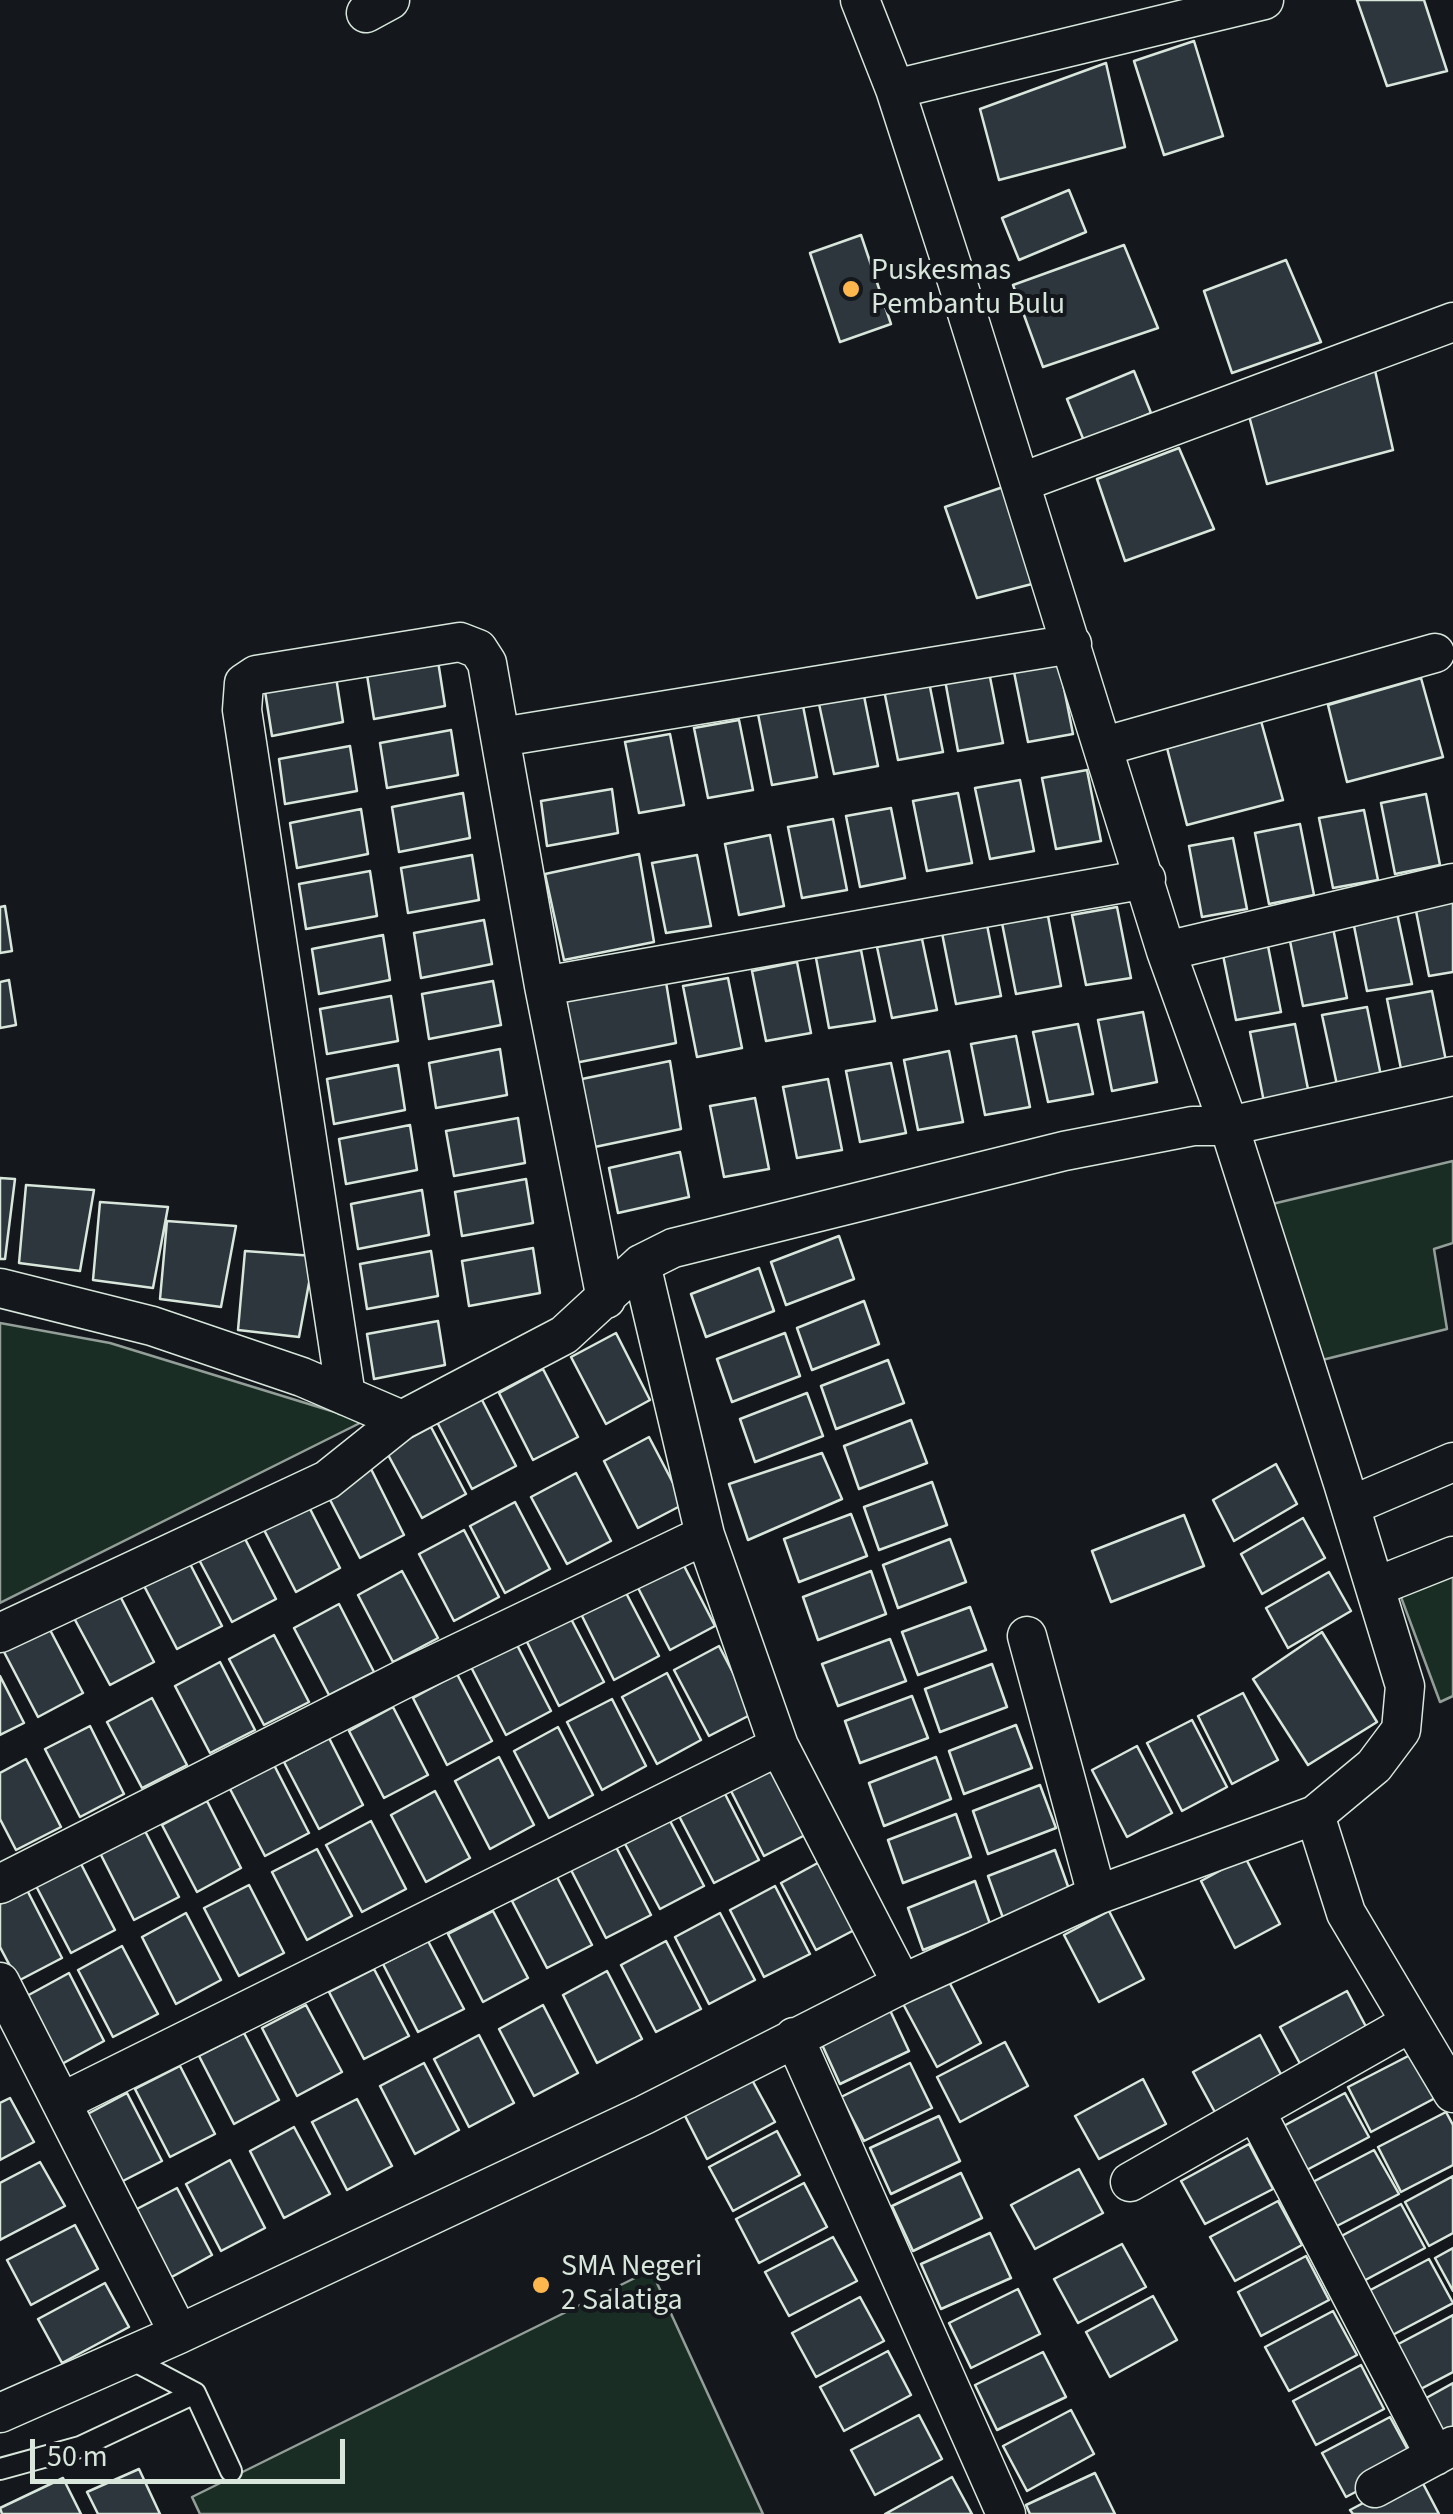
<!DOCTYPE html>
<style>
body{margin:0}
#map{position:relative;width:1453px;height:2514px;overflow:hidden;background:#14181c;font-family:"Source Sans 3",sans-serif}
canvas{display:block}
.scale{position:absolute;left:30px;top:2439px;width:315px;height:45px;box-sizing:border-box;border:5px solid #d8e6dc;border-top:0;padding-left:12px;font-size:30px;line-height:35px;white-space:nowrap;color:#d8e6dc;-webkit-text-stroke:8px #14181c;paint-order:stroke}
</style>
<div id="map">
<canvas width="1453" height="2514"></canvas>
<div class="scale">50 m</div>
</div>
<script>
const ctx = document.querySelector('canvas').getContext('2d');
ctx.lineJoin = 'round';
function fill(path, color) { ctx.fillStyle = color; ctx.fill(path, 'evenodd'); }
function stroke(path, color, width, dash) { ctx.strokeStyle = color; ctx.lineWidth = width; ctx.lineCap = dash ? 'butt' : 'round'; ctx.setLineDash(dash || []); ctx.stroke(path); }
function write(font, color, halo, rows, align = 'center') {
  ctx.font = font + ' "Source Sans 3",sans-serif'; ctx.lineWidth = 8; ctx.setLineDash([]); ctx.textBaseline = 'middle'; ctx.strokeStyle = halo; ctx.fillStyle = color; for (const [text, x, y, turn = 0] of rows) {
    ctx.save(); ctx.translate(x, y); ctx.rotate((+turn || 0) * Math.PI / 180); ctx.textAlign = isNaN(turn) ? turn : align; if (halo) ctx.strokeText(text, 0, 0); ctx.fillText(text, 0, 0); ctx.restore();
  }
}
const green = new Path2D(`
 M1453,1161v82l-19,6 13,80 -129,32 -50,-156z
 M0,1323l110,20 254,78 -364,182z
 M1453,1565v131l-13,6 -42,-113z
 M651,2270l112,244h-563l-8,-17z`);
fill(green, '#1a2d24');
stroke(green, '#939e99', 2.5);
const building = new Path2D(`
 M1357,0h67l23,71 -60,15z
 M1194,41l29,95 -59,19 -30,-94z
 M1106,63l19,84 -126,33 -19,-71z
 M1069,190l17,42 -67,28 -17,-42z
 M861,235l30,89 -51,18 -30,-89z
 M1124,245l34,83 -115,39 -30,-82z
 M1286,260l35,82 -89,31 -28,-82z
 M1374,366l19,84 -126,34 -19,-72z
 M1134,371l17,42 -67,28 -17,-42z
 M1179,448l35,81 -89,32 -28,-82z
 M1006,486l30,97 -59,15 -32,-91z
 M438,661l7,45 -71,13 -7,-44z
 M1059,663l14,71 -45,8 -14,-70z
 M989,672l14,71 -45,8 -13,-71z
 M336,677l7,45 -71,14 -7,-45z
 M1421,678l22,79 -96,25 -19,-77z
 M929,682l14,70 -45,8 -14,-70z
 M864,696l14,70 -44,8 -15,-70z
 M803,706l14,71 -45,8 -14,-71z
 M739,720l14,70 -45,8 -14,-70z
 M1261,721l22,79 -96,25 -20,-77z
 M451,730l7,45 -71,13 -7,-45z
 M670,734l14,71 -45,8 -14,-71z
 M350,746l7,45 -72,13 -6,-45z
 M1087,770l14,71 -45,8 -14,-71z
 M1020,780l14,71 -44,8 -15,-71z
 M612,789l6,44 -71,13 -6,-45z
 M463,793l7,45 -71,14 -7,-45z
 M958,793l14,70 -45,8 -14,-70z
 M1426,794l14,71 -45,9 -14,-71z
 M891,808l14,70 -45,9 -14,-71z
 M361,809l7,45 -71,14 -7,-45z
 M1364,810l14,70 -45,8 -14,-70z
 M833,819l14,71 -45,8 -14,-71z
 M1300,824l14,71 -45,9 -14,-71z
 M770,835l14,71 -45,9 -14,-71z
 M1233,838l14,71 -45,8 -13,-71z
 M639,854l15,88 -90,18 -19,-86z
 M472,855l7,45 -71,13 -7,-45z
 M697,855l14,71 -45,7 -14,-70z
 M370,871l7,45 -71,13 -7,-45z
 M1453,899v73l-24,4 -14,-70z
 M5,906l7,45 -12,2v-46z
 M1117,907l14,71 -45,7 -14,-70z
 M1397,913l15,71 -45,7 -14,-70z
 M1048,916l13,70 -45,8 -14,-71z
 M484,920l8,44 -71,14 -7,-45z
 M987,925l14,71 -45,8 -14,-71z
 M1333,928l14,70 -44,8 -14,-70z
 M383,935l7,45 -71,14 -7,-45z
 M922,939l15,71 -45,8 -15,-71z
 M1267,941l14,71 -45,8 -14,-70z
 M861,950l14,71 -46,7 -13,-70z
 M797,962l14,71 -45,8 -14,-70z
 M728,978l14,70 -45,9 -14,-71z
 M9,980l7,45 -16,3v-46z
 M493,981l8,44 -72,14 -7,-45z
 M666,982l10,61 -101,20 -10,-63z
 M1432,991l14,70 -45,8 -14,-70z
 M391,996l7,45 -71,13 -7,-45z
 M1367,1007l14,69 -44,9 -15,-70z
 M1143,1012l14,70 -45,9 -14,-71z
 M1078,1024l15,70 -45,8 -15,-70z
 M1295,1024l14,70 -45,8 -14,-70z
 M1016,1036l14,71 -45,8 -14,-71z
 M500,1049l7,46 -71,13 -7,-45z
 M949,1051l14,71 -45,8 -14,-70z
 M670,1061l11,68 -91,19 -13,-68z
 M891,1063l15,70 -46,9 -14,-71z
 M398,1065l7,45 -71,14 -7,-45z
 M828,1079l14,71 -45,8 -14,-71z
 M755,1098l14,71 -45,8 -14,-71z
 M518,1118l7,45 -71,13 -8,-45z
 M410,1125l7,45 -71,14 -7,-45z
 M680,1152l9,45 -71,16 -9,-45z
 M0,1178l15,1 -10,80h-5z
 M526,1179l7,44 -71,13 -7,-44z
 M26,1185l68,5 -14,81 -61,-8z
 M422,1190l7,45 -71,14 -7,-45z
 M100,1202l68,5 -15,81 -60,-8z
 M167,1221l69,5 -15,81 -61,-8z
 M839,1236l15,43 -68,26 -15,-43z
 M533,1248l7,45 -71,13 -7,-45z
 M245,1251l69,5 -15,81 -61,-7z
 M431,1251l7,45 -71,13 -7,-45z
 M759,1268l15,43 -68,26 -15,-43z
 M864,1301l15,43 -67,26 -15,-42z
 M438,1321l7,44 -71,14 -7,-45z
 M616,1333l34,67 -44,24 -35,-67z
 M785,1333l15,43 -68,26 -15,-43z
 M888,1360l16,43 -68,26 -15,-43z
 M543,1369l35,68 -45,23 -34,-67z
 M807,1393l16,43 -68,26 -15,-43z
 M481,1398l35,68 -44,23 -35,-67z
 M911,1420l16,43 -68,26 -15,-43z
 M431,1427l35,67 -44,24 -36,-67z
 M649,1437l35,67 -46,24 -34,-67z
 M822,1453l20,46 -94,41 -19,-56z
 M1276,1464l21,40 -63,37 -21,-41z
 M370,1467l34,68 -44,23 -35,-68z
 M576,1473l35,68 -44,23 -36,-67z
 M932,1482l15,43 -68,25 -15,-43z
 M306,1501l34,67 -44,24 -35,-68z
 M515,1502l35,67 -45,24 -35,-67z
 M851,1514l16,42 -68,26 -15,-43z
 M1184,1515l20,51 -93,36 -19,-51z
 M1303,1518l22,40 -63,36 -21,-40z
 M464,1530l35,67 -45,24 -35,-67z
 M241,1531l35,68 -44,23 -36,-68z
 M950,1539l16,43 -68,26 -15,-43z
 M187,1558l35,68 -45,23 -35,-67z
 M680,1558l35,68 -45,24 -35,-68z
 M402,1571l36,67 -45,24 -35,-67z
 M871,1571l15,43 -68,26 -15,-43z
 M1329,1572l22,39 -63,37 -22,-40z
 M624,1589l35,67 -45,24 -34,-68z
 M119,1594l35,68 -44,23 -36,-67z
 M339,1604l35,68 -45,23 -35,-67z
 M970,1607l16,43 -68,25 -16,-43z
 M569,1615l35,67 -45,24 -34,-68z
 M48,1626l35,67 -45,24 -35,-67z
 M1322,1632l55,90 -69,43 -55,-86z
 M274,1635l35,67 -45,23 -35,-66z
 M890,1639l16,42 -68,25 -16,-42z
 M516,1643l35,68 -45,24 -35,-68z
 M719,1646l35,67 -45,23 -35,-66z
 M220,1662l35,68 -45,23 -35,-67z
 M992,1664l15,43 -67,25 -15,-43z
 M667,1673l34,67 -44,24 -35,-67z
 M457,1674l35,67 -45,24 -34,-67z
 M0,1676l24,47 -24,12z
 M1243,1693l35,67 -46,24 -34,-68z
 M912,1696l16,42 -68,25 -15,-42z
 M152,1698l35,67 -45,23 -35,-66z
 M612,1699l34,67 -44,24 -35,-68z
 M393,1707l35,68 -44,23 -35,-67z
 M1192,1720l35,67 -45,24 -35,-68z
 M1016,1725l16,43 -68,26 -15,-43z
 M90,1726l34,68 -44,23 -35,-68z
 M558,1727l35,68 -44,23 -35,-67z
 M329,1738l34,67 -44,24 -35,-67z
 M1137,1746l35,67 -45,24 -35,-67z
 M499,1757l35,68 -44,24 -35,-68z
 M936,1757l15,42 -67,27 -15,-43z
 M26,1759l35,68 -45,23 -16,-31v-46z
 M274,1765l35,68 -44,23 -35,-67z
 M774,1766l35,67 -45,23 -34,-67z
 M1040,1785l16,43 -68,26 -15,-43z
 M435,1791l35,67 -44,24 -35,-67z
 M724,1792l35,68 -45,23 -35,-67z
 M207,1801l34,67 -44,24 -35,-67z
 M956,1814l15,43 -68,26 -15,-43z
 M669,1819l35,67 -44,23 -36,-67z
 M371,1821l35,68 -44,23 -36,-67z
 M144,1829l35,68 -45,23 -34,-67z
 M616,1847l35,68 -45,23 -35,-68z
 M317,1849l35,67 -45,24 -35,-68z
 M1055,1850l15,42 -67,26 -15,-42z
 M1245,1857l35,67 -45,24 -34,-67z
 M825,1859l35,68 -44,23 -35,-67z
 M80,1862l35,68 -44,23 -35,-67z
 M557,1877l35,68 -45,23 -35,-67z
 M975,1881l15,43 -67,26 -15,-42z
 M249,1885l35,68 -45,23 -35,-68z
 M775,1886l35,68 -46,23 -34,-67z
 M27,1890l35,68 -44,23 -18,-34v-43z
 M493,1911l35,67 -45,24 -35,-68z
 M1109,1911l35,68 -45,23 -35,-67z
 M186,1913l35,67 -45,24 -34,-67z
 M720,1913l35,67 -46,24 -34,-67z
 M428,1941l36,68 -46,23 -35,-68z
 M666,1941l35,68 -45,23 -35,-67z
 M122,1946l36,68 -45,23 -35,-67z
 M374,1969l35,67 -45,23 -35,-67z
 M607,1971l35,68 -45,24 -34,-68z
 M69,1973l35,68 -44,24 -35,-68z
 M946,1976l35,67 -44,24 -36,-67z
 M1347,1991l24,45 -67,35 -24,-44z
 M306,2005l36,67 -45,24 -35,-68z
 M543,2005l35,68 -44,23 -35,-67z
 M888,2006l21,45 -69,33 -21,-46z
 M244,2033l35,67 -45,24 -35,-68z
 M479,2035l35,68 -45,24 -35,-68z
 M1260,2035l24,45 -67,36 -24,-44z
 M1005,2042l23,44 -68,36 -23,-45z
 M1416,2052l23,44 -68,36 -23,-45z
 M424,2063l35,67 -44,24 -35,-68z
 M910,2063l22,45 -68,33 -23,-44z
 M180,2066l35,68 -45,23 -35,-68z
 M751,2078l24,44 -68,37 -23,-45z
 M1143,2079l23,45 -67,35 -24,-43z
 M127,2093l35,68 -45,23 -35,-67z
 M1345,2093l24,44 -68,36 -23,-44z
 M10,2098l24,44 -34,18v-57z
 M357,2099l35,67 -45,24 -35,-68z
 M1446,2112l7,13v40l-52,27 -23,-45z
 M939,2116l21,45 -69,33 -21,-46z
 M294,2127l36,67 -46,24 -34,-67z
 M777,2131l23,44 -67,36 -24,-44z
 M1249,2144l24,45 -68,35 -24,-43z
 M1374,2150l25,44 -68,35 -24,-44z
 M230,2160l35,68 -44,23 -35,-67z
 M40,2162l25,44 -65,34v-57z
 M1079,2169l24,44 -68,36 -24,-44z
 M961,2173l21,45 -69,33 -21,-45z
 M1453,2176v57l-24,13 -24,-44z
 M804,2183l23,44 -68,36 -23,-44z
 M177,2188l35,67 -44,24 -35,-68z
 M1278,2201l24,44 -67,36 -25,-44z
 M1401,2204l24,44 -67,36 -24,-44z
 M75,2225l23,44 -67,36 -24,-45z
 M990,2233l21,45 -70,31 -20,-45z
 M833,2237l24,44 -68,35 -24,-44z
 M1122,2244l24,43 -68,36 -24,-44z
 M1453,2248v43l-18,-33z
 M1306,2256l23,44 -68,36 -23,-44z
 M1429,2259l24,44 -68,36 -24,-44z
 M105,2283l24,44 -67,36 -24,-44z
 M1018,2289l22,45 -69,34 -22,-45z
 M1153,2296l24,44 -67,37 -24,-45z
 M860,2297l24,44 -68,36 -24,-44z
 M1333,2311l24,44 -68,36 -24,-44z
 M1453,2315v57l-40,21 -24,-44z
 M888,2351l23,44 -67,36 -24,-44z
 M1043,2352l23,45 -69,33 -22,-45z
 M1361,2365l23,44 -68,36 -23,-44z
 M1453,2383v57l-11,6 -23,-44z
 M1071,2410l23,44 -67,37 -24,-45z
 M919,2415l23,44 -67,36 -24,-45z
 M1390,2417l24,44 -68,36 -24,-44z
 M139,2469l21,45h-62l-11,-22z
 M1095,2473l20,41h-85l-4,-9z
 M1418,2474l21,40h-86l-3,-4z
 M952,2477l20,37h-87z
 M63,2478l18,36h-79l-2,-6z`);
fill(building, '#2c363c');
stroke(building, '#d8e6dc', 2.5);
const lane = new Path2D(`
 M127,2357l68,36
 M0,2469l80,-22 115,-54 36,78`);
const street = new Path2D(`
 M366,13l24,-13
 M895,89l369,-89
 M1022,482l431,-160
 M501,737l571,-93
 M1105,746l330,-93
 M1166,951l287,-68
 M544,986l602,-107
 M641,1264l64,271 74,211 123,238
 M0,1288l152,38 150,51 100,43 162,-85 77,-71 32,-16 391,-97 129,-25h36l224,-50
 M346,1396l-104,-686 2,-27 12,-8 204,-33 18,7 9,14 57,323 62,313
 M1350,1506l103,-44
 M1375,1587l78,-31
 M0,1633l327,-153 75,-60
 M1027,1636l70,259
 M1315,1815l31,98 107,180
 M0,1884l402,-204 303,-145
 M0,1982l179,352
 M794,2037l212,477
 M62,2102l717,-356
 M1256,2112l179,344
 M1130,2182l280,-159
 M0,2413l179,-79 465,-219 258,-131 195,-89 218,-80 59,-49 27,-36 4,-44 -62,-203 -114,-357 -63,-175 -209,-670 -62,-192 -35,-89
 M1375,2488l78,-42`);
stroke(lane, '#d8e6dc', 24);
stroke(street, '#d8e6dc', 41);
stroke(lane, '#14181c', 20);
stroke(street, '#14181c', 38);
for (const [x, y, r, color] of [
 [851,289,10,"#ffb74d"],
 [541,2285,10,"#ffb74d"]
]) { const dot = new Path2D(); dot.arc(x, y, r, 0, 2 * Math.PI); ctx.fillStyle = color; ctx.fill(dot); stroke(dot, '#14181c', 4); }
write('30px', '#d8e6dc', '#14181c', [
 ["Puskesmas",871,272],
 ["Pembantu Bulu",871,306],
 ["SMA Negeri",561,2268],
 ["2 Salatiga",561,2302]
], 'left');
</script>
